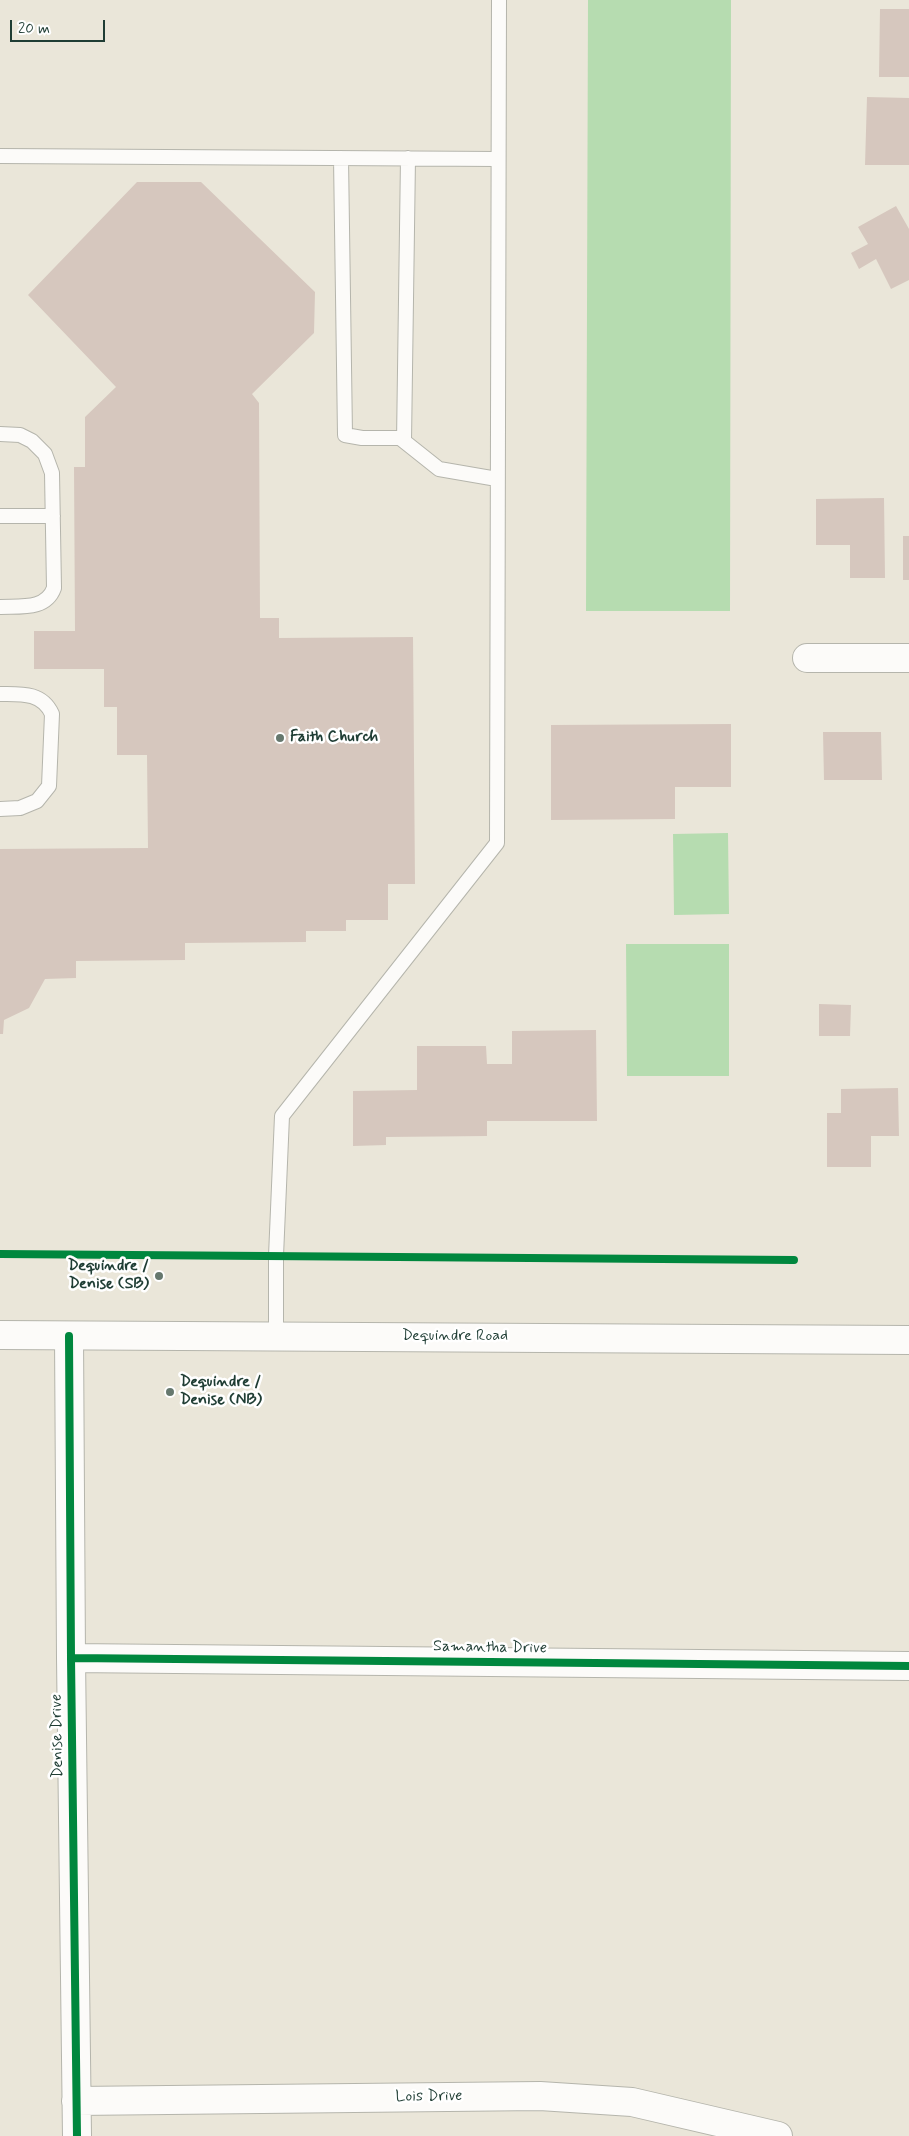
<!DOCTYPE html>
<style>
body{margin:0}
#map{position:relative;width:909px;height:2136px;overflow:hidden;background:#eae6d9;font-family:Mynerve,sans-serif}
canvas{display:block}
.scale{position:absolute;left:10px;top:20px;width:95px;height:22px;box-sizing:border-box;border:2px solid #1f3d34;border-top:0;padding-left:6px;font-size:15px;line-height:18px;white-space:nowrap;color:#1f3d34;-webkit-text-stroke:4px #fff;paint-order:stroke}
</style>
<div id="map">
<canvas width="909" height="2136"></canvas>
<div class="scale">20 m</div>
</div>
<script>
const ctx = document.querySelector('canvas').getContext('2d');
ctx.lineJoin = 'round';
function fill(path, color) { ctx.fillStyle = color; ctx.fill(path, 'evenodd'); }
function stroke(path, color, width, dash) { ctx.strokeStyle = color; ctx.lineWidth = width; ctx.lineCap = dash ? 'butt' : 'round'; ctx.setLineDash(dash || []); ctx.stroke(path); }
function write(font, color, halo, rows, align = 'center') {
  ctx.font = font + ' Mynerve,sans-serif'; ctx.lineWidth = 5; ctx.setLineDash([]); ctx.textBaseline = 'middle'; ctx.strokeStyle = halo; ctx.fillStyle = color; for (const [text, x, y, turn = 0] of rows) {
    ctx.save(); ctx.translate(x, y); ctx.rotate((+turn || 0) * Math.PI / 180); ctx.textAlign = isNaN(turn) ? turn : align; if (halo) ctx.strokeText(text, 0, 0); ctx.fillText(text, 0, 0); ctx.restore();
  }
}
fill(new Path2D(`
 M588,0h143l-1,611h-144z
 M728,833l1,81 -55,1 -1,-81z
 M626,944h103v132h-102z`), '#b6dcb0');
fill(new Path2D(`
 M880,9h29v68h-30z
 M867,97l42,1v67h-44z
 M137,182h64l114,110 -1,41 -62,61 7,9 1,215h19v20l134,-1 2,247h-27v36h-42v11h-40v11l-121,1v17l-109,1v17l-31,1 -16,29 -25,12 -1,14h-3v-185l148,-1 -1,-93h-30v-48h-13v-38h-70v-38h41l-1,-164h11v-50l31,-30 -88,-92z
 M896,206l13,23v51l-18,9 -15,-30 -17,10 -8,-16 17,-9 -10,-17z
 M884,498l1,80h-35v-33h-34v-46z
 M903,536h6v44h-6z
 M731,724v63h-56v32l-124,1v-95z
 M823,732h58l1,48h-58z
 M819,1004l32,1 -1,31h-31z
 M596,1030l1,91h-110v15l-101,1v8l-33,1v-55l64,-1v-44h69l1,18h25v-33z
 M898,1088l1,48h-28v31h-44v-54h14v-24z`), '#d6c7be');
const lane = new Path2D(`
 M0,156l497,3
 M341,158l4,277 17,3h38l39,31 58,10
 M0,434l20,1 12,6 13,13 7,19 2,115c-8,22 -33,18 -54,19
 M404,441l4,-283
 M0,516h53
 M0,694c21,0 42,-2 52,20l-3,72 -12,15 -17,7 -20,1
 M276,1336v-80l6,-140 215,-273 2,-843`);
const street = new Path2D(`
 M807,658h102
 M69,1336l2,322 6,478
 M71,1658l838,8
 M76,2101l464,-5 92,6 146,34`);
const secondary = new Path2D(`
 M0,1335l909,5`);
stroke(lane, '#b5b5ac', 16);
stroke(street, '#b5b5ac', 30);
stroke(secondary, '#b5b5ac', 30);
stroke(lane, '#fcfbf9', 14);
stroke(street, '#fcfbf9', 28);
stroke(secondary, '#fcfbf9', 28);
stroke(new Path2D(`
 M0,1254l794,6
 M69,1336l2,322 6,478
 M71,1658l838,8`), '#00873e', 8);
for (const [x, y, r, color] of [
 [280,738,5,"#66786e"],
 [159,1276,5,"#66786e"],
 [170,1392,5,"#66786e"]
]) { const dot = new Path2D(); dot.arc(x, y, r, 0, 2 * Math.PI); ctx.fillStyle = color; ctx.fill(dot); stroke(dot, '#fff', 2); }
write('bold 16px', '#1f3d34', '#fff', [
 ["Faith Church",290,738],
 ["Dequindre /",149,1267,"right"],
 ["Denise (SB)",149,1285,"right"],
 ["Dequindre /",180,1383],
 ["Denise (NB)",180,1401]
], 'left');
write('16px', '#1f3d34', '#fff', [
 ["Dequindre Road",455,1337],
 ["Samantha Drive",490,1648,1],
 ["Denise Drive",58,1736,-91],
 ["Lois Drive",429,2097,-1]
]);
</script>
